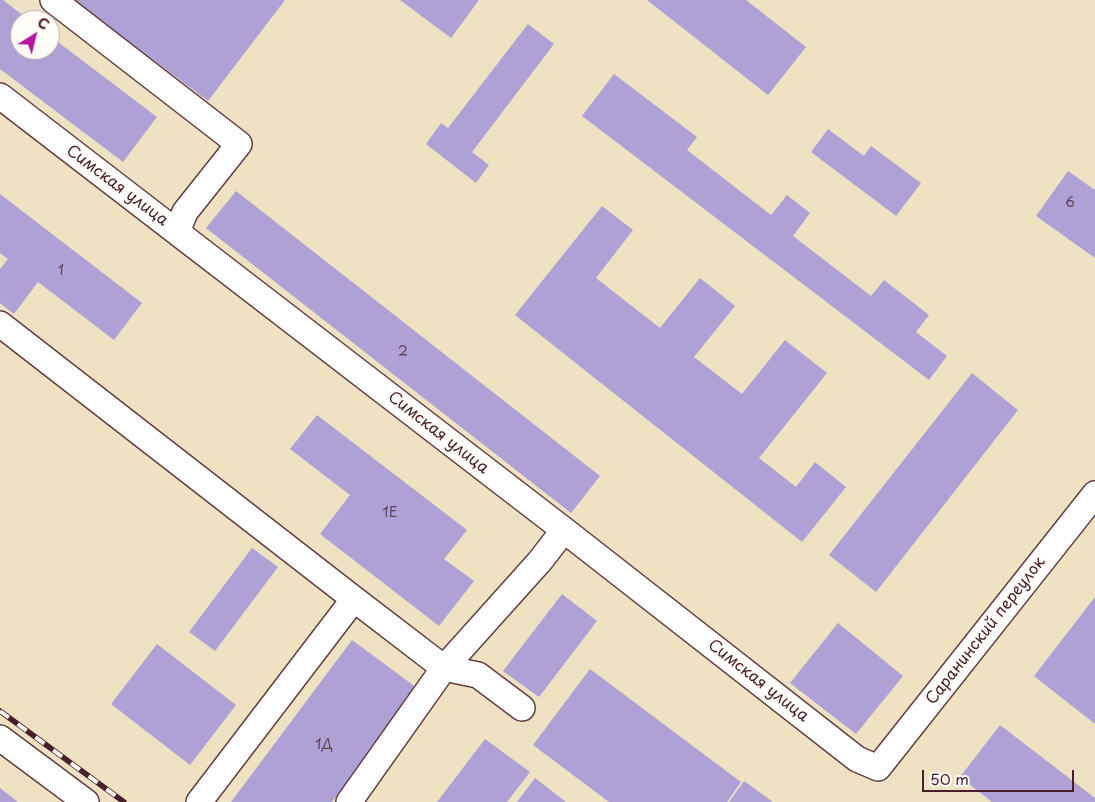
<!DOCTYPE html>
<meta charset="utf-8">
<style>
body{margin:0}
#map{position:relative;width:1095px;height:802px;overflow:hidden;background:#efe2c3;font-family:"Playpen Sans",sans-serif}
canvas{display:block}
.north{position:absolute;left:10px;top:10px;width:50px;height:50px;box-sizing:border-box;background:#fdfcf7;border:1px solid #b5a4a5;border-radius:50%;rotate:36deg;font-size:14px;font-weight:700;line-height:20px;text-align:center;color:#4a1f2b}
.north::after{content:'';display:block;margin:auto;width:18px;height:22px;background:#b5179e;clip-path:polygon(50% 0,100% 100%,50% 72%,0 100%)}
.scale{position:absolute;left:922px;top:770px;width:152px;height:22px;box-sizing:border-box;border:2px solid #4a1f2b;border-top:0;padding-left:6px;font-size:15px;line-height:18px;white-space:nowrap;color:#4a1f2b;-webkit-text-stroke:4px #fdfcf7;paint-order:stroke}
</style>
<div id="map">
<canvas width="1095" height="802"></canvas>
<div class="north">С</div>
<div class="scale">50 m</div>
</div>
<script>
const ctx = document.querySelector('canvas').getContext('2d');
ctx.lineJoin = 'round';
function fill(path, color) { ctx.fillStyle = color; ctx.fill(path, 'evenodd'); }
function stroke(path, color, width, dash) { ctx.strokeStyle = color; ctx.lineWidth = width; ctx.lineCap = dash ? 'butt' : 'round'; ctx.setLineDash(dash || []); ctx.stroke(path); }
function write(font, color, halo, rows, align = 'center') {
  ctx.font = font + ' "Playpen Sans",sans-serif'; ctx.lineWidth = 4.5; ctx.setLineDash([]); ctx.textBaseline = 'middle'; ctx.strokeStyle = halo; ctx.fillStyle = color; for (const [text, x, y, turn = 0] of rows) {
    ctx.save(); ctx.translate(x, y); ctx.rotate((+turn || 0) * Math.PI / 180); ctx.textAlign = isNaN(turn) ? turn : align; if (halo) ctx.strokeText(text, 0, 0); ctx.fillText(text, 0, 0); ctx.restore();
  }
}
fill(new Path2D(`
 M0,0h3l26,20h-9v30h30v-14l107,81 -34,45 -123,-93z
 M74,0h211l-77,101z
 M400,0h79l-28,38z
 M647,0h99l60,47 -38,48z
 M528,24l26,20 -82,108 17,13 -13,18 -50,-39 15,-21 7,5z
 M614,74l83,63 -10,13 84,65 16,-20 23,18 -17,23 78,60 13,-16 45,35 -13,17 31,24 -18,24 -347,-264z
 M828,129l36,27 7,-10 50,37 -25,33 -85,-64z
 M1068,171l27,19v68l-59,-42z
 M236,191l364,285 -29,37 -365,-285z
 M0,194l142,109 -28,37 -76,-58 -24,32 -14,-11v-34l8,-10 -8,-6z
 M602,206l31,24 -37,48 64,50 40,-50 35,28 -41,51 48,37 43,-54 42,33 -68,85 37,29 19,-25 31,25 -44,55 -287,-227z
 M972,373l46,37 -142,182 -47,-37z
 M317,415l150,115 -23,29 30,22 -35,45 -119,-92 30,-39 -60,-46z
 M252,548l26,19 -63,84 -26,-19z
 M562,594l35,27 -58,76 -36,-26z
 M1095,597v127l-61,-48z
 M838,623l65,53 -47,58 -66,-51z
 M352,640l65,48 -85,114h-101z
 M157,644l79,61 -46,60 -79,-61z
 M590,669l151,113 -14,20h-118l-76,-57z
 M1000,725l95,73v4h-103l-32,-25z
 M485,739l45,33 -23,30h-70z
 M535,778l31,24h-49z
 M744,781l29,21h-44z
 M0,788l18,14h-18z`), '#aea1d6');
const minor = new Path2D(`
 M53,0l186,144 -54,68 -8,20
 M0,96l564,434 293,229 21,9 217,-274
 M0,324l354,275 90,69 34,7 44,33
 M0,738l86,64
 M199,802l155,-203
 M349,802l95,-134 96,-107 24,-31`);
stroke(minor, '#633c42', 28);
stroke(minor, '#fff', 25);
const rail = new Path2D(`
 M0,711l124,91`);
stroke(rail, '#4a1f2b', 5.5);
stroke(rail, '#fdfcf7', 4, [11]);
write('14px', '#634056', null, [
 ["6",1070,203],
 ["1",61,271],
 ["2",403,352],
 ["1Е",390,513],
 ["1Д",324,745]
]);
write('16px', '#4a1f2b', '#fdfcf7', [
 ["Симская улица",117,186,37],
 ["Симская улица",438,433,38],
 ["Саранинский переулок",986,631,-52],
 ["Симская улица",758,681,38]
]);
</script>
